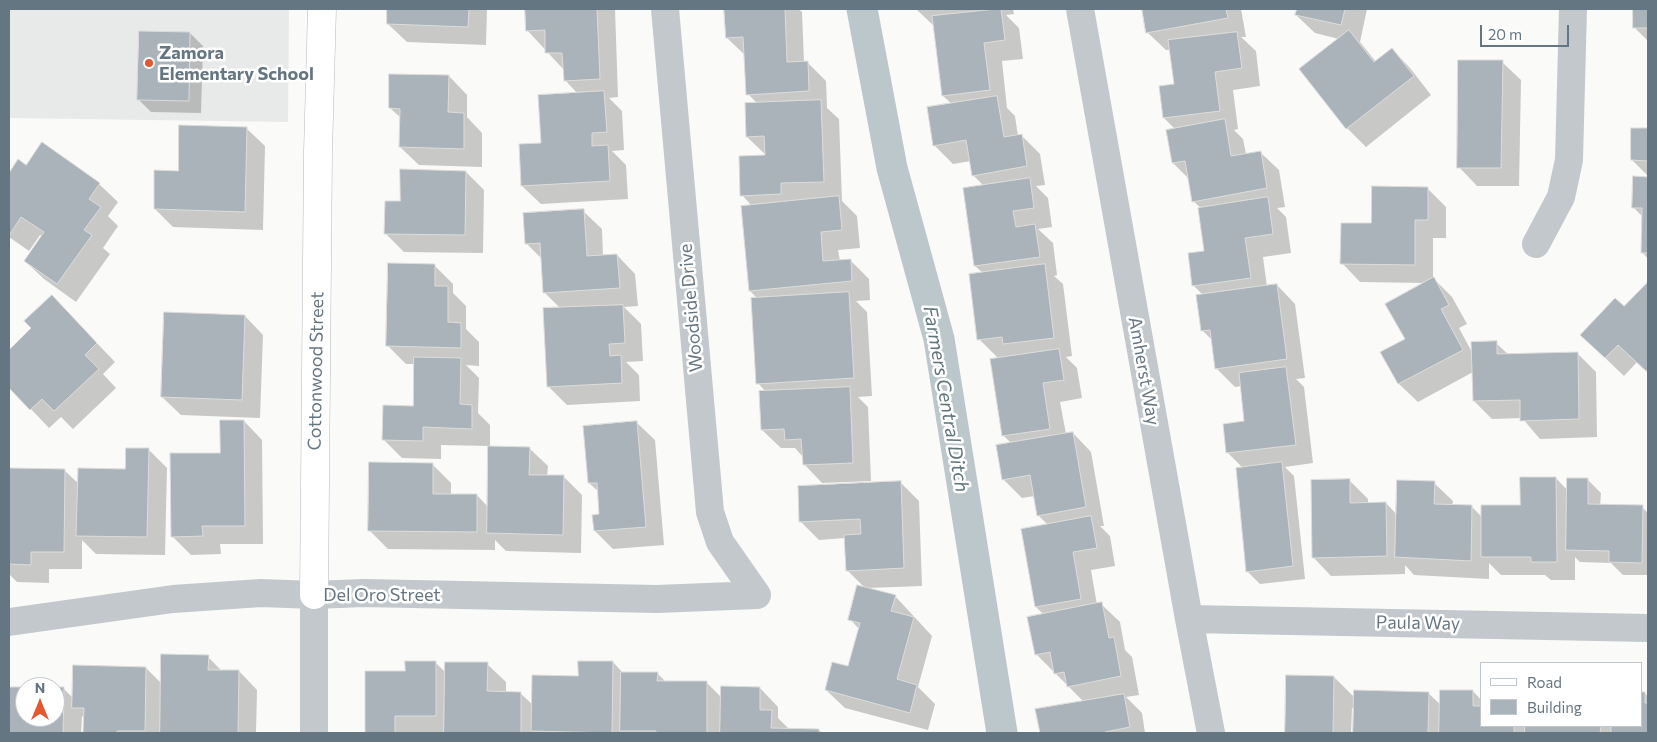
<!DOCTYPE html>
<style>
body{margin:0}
#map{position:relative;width:1657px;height:742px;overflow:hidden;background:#fafaf8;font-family:Commissioner,sans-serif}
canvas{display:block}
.frame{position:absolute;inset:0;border:10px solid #657683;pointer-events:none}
.legend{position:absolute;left:1480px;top:662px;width:162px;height:65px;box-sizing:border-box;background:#fff;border:1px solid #c1c8cd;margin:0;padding:6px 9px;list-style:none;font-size:15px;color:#657683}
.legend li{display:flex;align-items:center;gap:10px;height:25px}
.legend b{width:25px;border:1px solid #c1c8cd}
.north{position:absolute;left:15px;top:677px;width:50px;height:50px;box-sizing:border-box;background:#fff;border:1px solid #c1c8cd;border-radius:50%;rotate:0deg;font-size:14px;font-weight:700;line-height:20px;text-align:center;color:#657683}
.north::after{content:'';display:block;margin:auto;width:18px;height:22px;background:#e4572e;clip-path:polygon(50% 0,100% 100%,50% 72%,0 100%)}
.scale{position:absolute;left:1480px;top:25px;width:89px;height:22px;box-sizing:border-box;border:2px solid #657683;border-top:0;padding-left:6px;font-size:15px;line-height:18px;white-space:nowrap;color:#657683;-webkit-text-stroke:4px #fff;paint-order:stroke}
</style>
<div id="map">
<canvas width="1657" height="742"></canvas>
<div class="frame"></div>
<ul class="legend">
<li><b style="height:6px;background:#fff"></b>Road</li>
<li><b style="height:14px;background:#aab3b9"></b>Building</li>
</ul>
<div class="north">N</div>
<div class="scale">20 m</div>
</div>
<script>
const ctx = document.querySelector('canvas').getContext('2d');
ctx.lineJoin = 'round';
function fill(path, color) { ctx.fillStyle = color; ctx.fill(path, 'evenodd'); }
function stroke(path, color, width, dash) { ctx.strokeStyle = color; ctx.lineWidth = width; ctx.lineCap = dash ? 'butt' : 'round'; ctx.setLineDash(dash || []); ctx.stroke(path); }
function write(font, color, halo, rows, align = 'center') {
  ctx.font = font + ' Commissioner,sans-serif'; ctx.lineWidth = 5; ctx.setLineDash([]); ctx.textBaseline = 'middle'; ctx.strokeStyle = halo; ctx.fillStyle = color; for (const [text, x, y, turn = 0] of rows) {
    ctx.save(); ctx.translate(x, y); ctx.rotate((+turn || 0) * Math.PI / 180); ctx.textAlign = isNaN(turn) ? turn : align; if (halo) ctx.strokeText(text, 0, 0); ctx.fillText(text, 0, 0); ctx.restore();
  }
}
fill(new Path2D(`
 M9,9h280l-1,113 -279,-4z`), '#e8e9e9');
fill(new Path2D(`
 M389,9h98l-1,36 -79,-3 -19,-18z
 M527,9h88l3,88 -9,1 13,13 2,39 -12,1 14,14 2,34 -87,5 -19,-18 21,-42 35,-50 -13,-14 -1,-10 -37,-40z
 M726,9h72l4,3 2,50h3l19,19 1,27 12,11 3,82 15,15 3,32 -22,2 2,11 10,-1 19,19 1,21 -14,1 11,11 5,84 -14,1 10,10 3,74 -49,2 -18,-19 -1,-7 -8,-9h-14l-19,-18 4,-38 -8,-9v-84l-8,-8 2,-85 -10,-11 25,-39 -20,-19 10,-34 -9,-9 -2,-38 -19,-18z
 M916,9h97l1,5 -8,1 13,13 4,31 -21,2 5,47 8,8 3,20h4l18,18 5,31 -9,1 12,12 4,29 -14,2 15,14 4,32 -3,1 9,8 9,72 -6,1 11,11 5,30 -22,4 6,32 7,-1 18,19 13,74h-4l10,10 5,30 -24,4 6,35 4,-1 19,18 5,28 7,7 7,38 -13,2 16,16 3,20h-104l-4,-23 47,-8 -48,-48 8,-39 -8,-8 12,-82 -10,-10 -3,-19 -13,2 -19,-19 8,-36 -8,-8 -4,-76 -20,-20 4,-66 -8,-7 9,-80 -11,-11 -2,-14 -18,3 -19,-19 18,-41 -9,-8 -9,-70z
 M1143,9h98l5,28h-5l15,14 4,35 -27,4 5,39 -4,1 9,9 3,15 14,-2 19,18 6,37 -8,1 9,9 5,36 -28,4 4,30 10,-2 18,19 10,74 -9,1 8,8 9,76 -28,4 9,9 11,103 -45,5 -13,-13 -4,-103 -15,-15 -4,-28 22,-3 -5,-36 -6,1 -19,-19 -3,-27 -11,-11 1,-35 -10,-10 12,-33 -4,-44 -8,-7 -4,-22 -16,-16 2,-34 -11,-11 11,-33 -4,-35h-5l-19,-18z
 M1298,9h69l-7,33 16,20 16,-13 18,19 21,27 -65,52 -19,-19 -47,-59 39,-30 -24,-6 -19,-18z
 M1634,9h14v32l-14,-14z
 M190,33l13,13 -2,67 -50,-1 -13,-13z
 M1502,62l19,18 -2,106h-42l-18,-19z
 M449,76l18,19v22l15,16v34l-63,-2 -19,-18 1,-29 -11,-10z
 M246,128l19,18 -2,84 -90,-3 -18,-18 24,-37z
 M1633,129l15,1v46l-16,-16z
 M42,144l57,40 19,18 -10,14 10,10 -15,22 7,6 -34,48 -32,-23 -19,-18 17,-25 -2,-1 -11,16 -20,-14v-62l9,-14 8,6z
 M466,172l18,18 -1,63 -79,-1 -19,-19 16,-31z
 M1634,177l14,1v81l-6,-7 1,-35 -10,-10z
 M1428,189l18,18v31h-13v40l19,19 15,27 -8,4 14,26 23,-11 13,12 68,-2 19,19 1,65 -57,2 -18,-21 -30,1 -18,-18 -1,-29 -55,30 -19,-18 -17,-31 24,-14 20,-56 -66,-1 -18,-19 30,-39z
 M583,211l19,18 1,27 14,-1 18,19 3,32 -14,1 17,17 2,37 -17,1 13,13 1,26 -73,4 -19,-19 13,-77 -17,-17 -2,-33 -16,-16z
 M435,266l18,18v9l13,13v23l13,13v24l-13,-1 13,13 -1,35 12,12v22l39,1 19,18 -1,10h16l19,19 -1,58 -75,-2 -11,-11v10l-107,-1 -19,-19 63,-66 19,19v12h26l11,12 1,-61 -48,-1v14l-39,-1 -19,-19 31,-31 1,-44h-9l-18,-18z
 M1648,283v90l-11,-11 -13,14 -24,-23 24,-45z
 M70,315l45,47 -12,12 13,14 -43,41 -12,-12 -12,11 -40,-42v-35l24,-23z
 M245,316l18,19 -3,83 -79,-3 -19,-18z
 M244,421l18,19 1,104h-43l1,10 -30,1 -19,-19 49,-81z
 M636,422l19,18 9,105 -51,4 -18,-18 6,-16 -2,-23 -10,-9z
 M148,449l19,19 -2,87 -69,-1 -14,-14v29h-33v14l-32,-1 -8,-8v-105l55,1 15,14 47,-14z
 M1556,478l12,13 20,-11 13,13 -1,13 42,1 6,6v62h-25l-12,-12 -31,-1 -5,-5v23h-24l-6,-5h-44l-12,-12v16l-75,-4 -9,-10v9l-74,2 -18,-19 36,-77 19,19v5l18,-1 11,12 37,-32 19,18 -1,5 20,1 10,10 40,-11z
 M900,482l19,19 3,85 -54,2 27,8 37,40 -14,51 17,17 -7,26 -83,-22 -19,-18 23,-22 10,-39 -9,-10 15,-31 -18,-18 -2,-32 -26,2 -19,-19z
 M208,657l14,14h17l18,19 -1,43h-171v-14l-3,-3 -1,17h-72v-45h16v29h30v-29h8l11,11 72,-31 16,16z
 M435,662l11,11 41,-9 19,18v11h14l13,12 46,-28 34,-15 10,11h34l9,9 41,1 15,15 38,-10 18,19v11l12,12h29l3,3h-456v-61h40z
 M1288,676l46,1 21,21 73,-5 13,12 32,-14 8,9v26h160v-33h4l3,4v36h-294v-25h-2l-1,25h-65z`), '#0003');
stroke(new Path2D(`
 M862,9l30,159 47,171 63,394`), '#bbc7cb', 31);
const building = new Path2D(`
 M387,9h82l-1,18 -81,-3z
 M525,9h72l3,70 -36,2 -2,-28h-17v-23l-19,1z
 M724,9h61l2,53 21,-1 1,30 -63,4 -3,-58 -17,1z
 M996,9h5l4,31 -21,3 6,47 -48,6 -10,-80z
 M1142,9h84l2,9 -82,15z
 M1297,9h48l-4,16 -46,-10z
 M1633,9h15v19h-15z
 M1349,30l25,32 18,-14 22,28 -68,53 -47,-60z
 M139,31l51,1 -1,69 -52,-1z
 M1237,32l5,36 -27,4 5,39 -57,7 -4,-32 15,-2 -6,-44z
 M1458,60h45l-2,108h-44z
 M389,74l60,1 -1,37 16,1v36l-65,-2 1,-38 -11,-1z
 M604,91l3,41 -15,1v13l16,-1 2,36 -89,5 -2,-42 22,-1 -3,-48z
 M997,96l7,41 18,-3 5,32 -55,10 -6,-36 -33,6 -6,-39z
 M821,100l3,82 -43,1v11l-41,2 -1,-40 26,-1 -1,-19 -18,1 -1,-34z
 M1225,119l6,37 30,-5 6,37 -75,14 -7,-41 -13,2 -6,-33z
 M179,125l68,2 -2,85 -91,-3v-39l24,1z
 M1631,128h17v33l-17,-1z
 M42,142l58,41 -11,16 12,8 -17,23 8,5 -35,49 -33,-23 20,-29 -23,-15 -11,17 -1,-1v-60l9,-14 8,6z
 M400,169l66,2 -1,64 -81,-1 1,-33h15z
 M1633,176l15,1v76h-7l1,-45h-10z
 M1030,178l4,30 -21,3 3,16 19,-3 5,33 -66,9 -11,-78z
 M1372,186l56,1v33h-13v45l-75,-1 1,-41h30z
 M839,196l3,34 -21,2 2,29 28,-2 1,22 -103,10 -8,-85z
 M1268,197l5,37 -28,4 6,40 -59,8 -4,-33 16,-2 -6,-43z
 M584,209l3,47 30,-2 3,34 -77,5 -3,-50 -15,1 -2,-31z
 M388,263l47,1v22h13v36l13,1v25l-75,-2z
 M1045,264l9,74 -51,6 -1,-7 -25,3 -8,-66z
 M1434,277l15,28 -8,4 22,41 -65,34 -18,-32 25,-13 -20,-35z
 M1648,282v87l-2,2 -28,-26 -13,13 -25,-23 35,-37 9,8z
 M1277,284l10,75 -72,10 -5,-39 -9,1 -5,-36z
 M849,292l5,86 -98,6 -5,-86z
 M52,295l45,48 -12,12 14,14 -45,42 -12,-12 -12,11 -21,-22v-38l22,-22 -7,-7z
 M623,305l2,38 -16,1 1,12 11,-1 1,28 -75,4 -4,-79z
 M164,312l81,3 -3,85 -81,-3z
 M1497,341v13l81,-2 1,67 -59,2v-21l-47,1 -2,-59z
 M1059,349l5,31 -21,3 7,46 -48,7 -12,-77z
 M414,357l47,1 -1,46 12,1v24l-49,-2v14l-41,-1 1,-35 30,1z
 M1286,367l10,78 -70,8 -3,-29 21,-3 -5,-48z
 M850,387l3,76 -50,2 -2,-26 -16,1 -1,-11 -23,1 -2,-39z
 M220,420h24l1,106h-43l1,10 -32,1 -1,-84h50z
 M637,421l9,106 -52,4 -2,-16 7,-1 -2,-31h-9l-5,-57z
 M1073,432l13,75 -49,9 -7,-41 -28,5 -6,-35z
 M488,446l42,1 -1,28h35l-1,60 -76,-2z
 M126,448h23l-2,89 -71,-1 2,-68 47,1z
 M369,462l64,1v31h44v38l-109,-1z
 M1282,462l11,104 -47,6 -10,-104z
 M9,468l56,1 -1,83h-33v13l-22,-1z
 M1520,477h36l1,85h-26v-5h-50v-52h39z
 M1567,478h21v26l55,1 -1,58 -33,-1v-11l-43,-1z
 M1350,479v24l36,-1 1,54 -75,2 -1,-78z
 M1397,480l38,1 -1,23 38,1 -1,56 -76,-4z
 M901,481l3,87 -58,3 -2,-36 17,-1 -1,-15 -61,3 -1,-36z
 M1091,516l6,32 -24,4 8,47 -46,8 -14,-78z
 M857,585l39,10 -5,16 23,6 -17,62 20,6 -7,28 -85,-23 7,-28 16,4 12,-43 -12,-3z
 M1102,602l7,36 5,-1 7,39 -54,11 -3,-15 -10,2 -4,-22 -15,3 -8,-38z
 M161,654l48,1 -1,15h31l-1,63h-78z
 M405,661h31v55h-41v17h-30v-62h40z
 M578,661h35l-1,72 -81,-2 1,-56 46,1z
 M445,662h43l-1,29 34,1v41h-77z
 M73,665l73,2 -1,64h-28v2h-34l1,-25h-12z
 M621,672h37l-1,9h50v52h-51v-2h-36z
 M1286,675l48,1 -1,57h-48z
 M721,686l39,1v23h12l-1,18 48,1v4h-99z
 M9,687h16v30h30v-30h9l-1,46h-54z
 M1354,690l75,2 -1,41h-75z
 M1440,690h33v16h8v20h33v7h-75z
 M1641,692h4v11h3v30h-37v-7h30z
 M1124,694l6,33 -25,5 1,1h-66l-5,-24z
 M1525,726h76l-1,7h-75z`);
fill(building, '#aab3b9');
stroke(building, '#dcdcda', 1);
const secondary = new Path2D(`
 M314,595l4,-443 4,-143`);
stroke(secondary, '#b3babf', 29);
stroke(new Path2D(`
 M665,9l45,503 10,30 37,53
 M1080,9l109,610 22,114
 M1536,244l25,-47 8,-37 4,-151
 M1189,619l459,9
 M9,622l164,-23 88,-6 53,2 50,-2 293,6 100,-4
 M314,733v-138`), '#c3c8cc', 28);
stroke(secondary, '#fff', 28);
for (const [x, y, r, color] of [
 [149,63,5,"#e4572e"]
]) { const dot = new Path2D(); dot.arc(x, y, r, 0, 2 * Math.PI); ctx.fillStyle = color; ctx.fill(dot); stroke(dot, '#fff', 2); }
write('bold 18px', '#657683', '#fff', [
 ["Zamora",159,53],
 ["Elementary School",159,74]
], 'left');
write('18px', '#657683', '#fff', [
 ["Woodside Drive",691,308,-95],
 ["Cottonwood Street",316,371,-89],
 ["Amherst Way",1144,371,80],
 ["Del Oro Street",382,595],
 ["Paula Way",1418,623,1]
]);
write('italic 19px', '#60757c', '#fff', [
 ["Farmers Central Ditch",946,399,80]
]);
</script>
